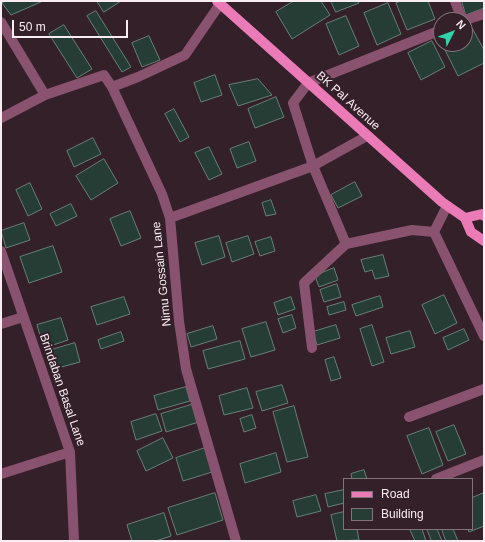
<!DOCTYPE html>
<style>
body{margin:0}
#map{position:relative;width:485px;height:542px;overflow:hidden;background:#332029;font-family:Arial,sans-serif}
canvas{display:block}
.frame{position:absolute;inset:0;border:2px solid #f9ecf2;pointer-events:none}
.legend{position:absolute;left:343px;top:478px;width:130px;height:52px;box-sizing:border-box;background:#332029;border:1px solid #827279;margin:0;padding:5px 7px;list-style:none;font-size:12px;color:#f9ecf2}
.legend li{display:flex;align-items:center;gap:8px;height:20px}
.legend b{width:20px;border:1px solid #827279}
.north{position:absolute;left:433px;top:12px;width:40px;height:40px;box-sizing:border-box;background:#332029;border:1px solid #827279;border-radius:50%;rotate:48deg;font-size:11px;font-weight:700;line-height:16px;text-align:center;color:#f9ecf2}
.north::after{content:'';display:block;margin:auto;width:14px;height:18px;background:#2fd4aa;clip-path:polygon(50% 0,100% 100%,50% 72%,0 100%)}
.scale{position:absolute;left:12px;top:20px;width:116px;height:18px;box-sizing:border-box;border:2px solid #f9ecf2;border-top:0;padding-left:5px;font-size:12px;line-height:14px;white-space:nowrap;color:#f9ecf2;-webkit-text-stroke:3px #332029;paint-order:stroke}
</style>
<div id="map">
<canvas width="485" height="542"></canvas>
<div class="frame"></div>
<ul class="legend">
<li><b style="height:5px;background:#ea7bb6"></b>Road</li>
<li><b style="height:11px;background:#263d35"></b>Building</li>
</ul>
<div class="north">N</div>
<div class="scale">50 m</div>
</div>
<script>
const ctx = document.querySelector('canvas').getContext('2d');
ctx.lineJoin = 'round';
function fill(path, color) { ctx.fillStyle = color; ctx.fill(path, 'evenodd'); }
function stroke(path, color, width, dash) { ctx.strokeStyle = color; ctx.lineWidth = width; ctx.lineCap = dash ? 'butt' : 'round'; ctx.setLineDash(dash || []); ctx.stroke(path); }
function write(font, color, halo, rows, align = 'center') {
  ctx.font = font + ' Arial,sans-serif'; ctx.lineWidth = 4; ctx.setLineDash([]); ctx.textBaseline = 'middle'; ctx.strokeStyle = halo; ctx.fillStyle = color; for (const [text, x, y, turn = 0] of rows) {
    ctx.save(); ctx.translate(x, y); ctx.rotate((+turn || 0) * Math.PI / 180); ctx.textAlign = isNaN(turn) ? turn : align; if (halo) ctx.strokeText(text, 0, 0); ctx.fillText(text, 0, 0); ctx.restore();
  }
}
const building = new Path2D(`
 M7,1h36l-32,14 -9,-12z
 M97,1h24l-17,11z
 M294,1h27l9,14 -38,24 -16,-27z
 M331,1h27l1,2 -23,9z
 M402,1h26l7,18 -28,11 -11,-27z
 M462,1h22v7l-18,7z
 M388,3l13,31 -24,11 -13,-32z
 M96,11l35,56 -9,5 -35,-56z
 M346,16l13,30 -20,9 -13,-31z
 M64,25l28,44 -15,9 -28,-44z
 M471,26l13,24v13l-26,13 -16,-32h23v-15z
 M149,36l11,24 -18,7 -10,-24z
 M432,41l13,26 -24,13 -13,-27z
 M215,75l7,20 -21,7 -7,-19z
 M258,79l14,16 -34,11 -9,-21z
 M276,97l8,20 -29,11 -7,-19z
 M174,109l15,28 -9,5 -15,-28z
 M93,138l8,16 -27,13 -7,-16z
 M249,142l7,19 -19,7 -7,-19z
 M209,147l13,27 -13,6 -14,-27z
 M104,159l14,24 -27,17 -15,-24z
 M355,182l7,14 -24,12 -7,-13z
 M30,183l12,26 -14,7 -12,-26z
 M271,200l5,14 -10,2 -4,-13z
 M71,204l6,12 -21,10 -6,-12z
 M130,211l11,27 -20,8 -11,-27z
 M24,223l6,17 -24,8 -5,-17z
 M219,236l6,21 -23,8 -7,-22z
 M248,236l6,18 -22,8 -6,-19z
 M271,237l4,14 -15,5 -5,-14z
 M53,246l9,26 -33,11 -9,-26z
 M383,255l6,21 -14,3 -3,-9 -7,2 -4,-12z
 M334,268l4,12 -19,7 -4,-11z
 M337,284l4,13 -17,5 -4,-12z
 M444,295l13,28 -22,11 -13,-29z
 M380,296l3,11 -27,9 -4,-11z
 M124,297l6,17 -33,11 -6,-18z
 M291,297l4,12 -17,6 -4,-12z
 M344,302l2,8 -17,5 -2,-8z
 M292,315l4,13 -13,5 -5,-14z
 M61,318l7,22 -24,8 -7,-23z
 M266,322l9,28 -24,7 -9,-28z
 M336,325l4,13 -23,7 -4,-13z
 M372,325l12,37 -12,4 -12,-37z
 M213,326l4,13 -26,8 -4,-13z
 M464,329l5,11 -21,10 -5,-12z
 M410,331l5,16 -24,7 -5,-16z
 M121,332l3,9 -23,8 -3,-9z
 M240,341l5,18 -37,10 -5,-18z
 M75,343l5,19 -26,7 -6,-18z
 M334,357l7,21 -10,3 -6,-21z
 M282,385l6,18 -26,8 -6,-19z
 M186,387l4,14 -32,9 -4,-14z
 M247,388l6,20 -29,7 -5,-19z
 M194,404l5,18 -33,10 -5,-18z
 M294,406l14,51 -21,5 -14,-50z
 M156,414l6,17 -26,9 -5,-18z
 M252,415l4,13 -12,4 -4,-13z
 M454,425l12,29 -18,7 -12,-29z
 M429,428l14,37 -21,9 -15,-38z
 M163,438l10,20 -27,13 -9,-20z
 M205,448l7,24 -29,9 -7,-23z
 M276,453l5,19 -36,11 -5,-19z
 M364,470l3,9h-15l-1,-5z
 M344,490v13l-16,4 -3,-13z
 M215,493l8,27 -46,15 -9,-27z
 M484,493v33l-15,6 -1,-3h4v-31z
 M316,495l5,16 -24,6 -4,-16z
 M344,512v17h13l2,11 -22,1 -6,-26z
 M164,513l7,23 -15,5h-24l-5,-16z
 M412,529h10l4,12h-11l-5,-11z
 M427,529h10l5,12h-10z
 M442,529h11l5,12h-12z`);
fill(building, '#263d35');
stroke(building, '#668076', 1);
stroke(new Path2D(`
 M455,1l7,19
 M465,20l19,-6
 M1,22l44,73
 M112,87l26,-10 47,-22 35,-51
 M1,118l44,-23 59,-20 8,12 50,107 8,24 9,103 7,48 50,172
 M447,206l-13,26 50,104
 M170,218l143,-52 54,-30
 M434,232l-22,-2 -66,14 -33,-78 -20,-63 15,-20 133,-53
 M1,251l69,201 4,89
 M1,324l22,-7
 M312,348l-8,-65 42,-39
 M409,417l75,-28
 M1,474l69,-22
 M436,479l48,-19`), '#89526e', 10);
stroke(new Path2D(`
 M217,1l225,201 23,16 6,14 13,9
 M465,218l17,-4 2,2`), '#ea7bb6', 10);
write('12px', '#f9ecf2', '#332029', [
 ["BK Pal Avenue",348,101,42],
 ["Nimu Gossain Lane",162,274,-96],
 ["Brindaban Basal Lane",62,390,71]
]);
</script>
